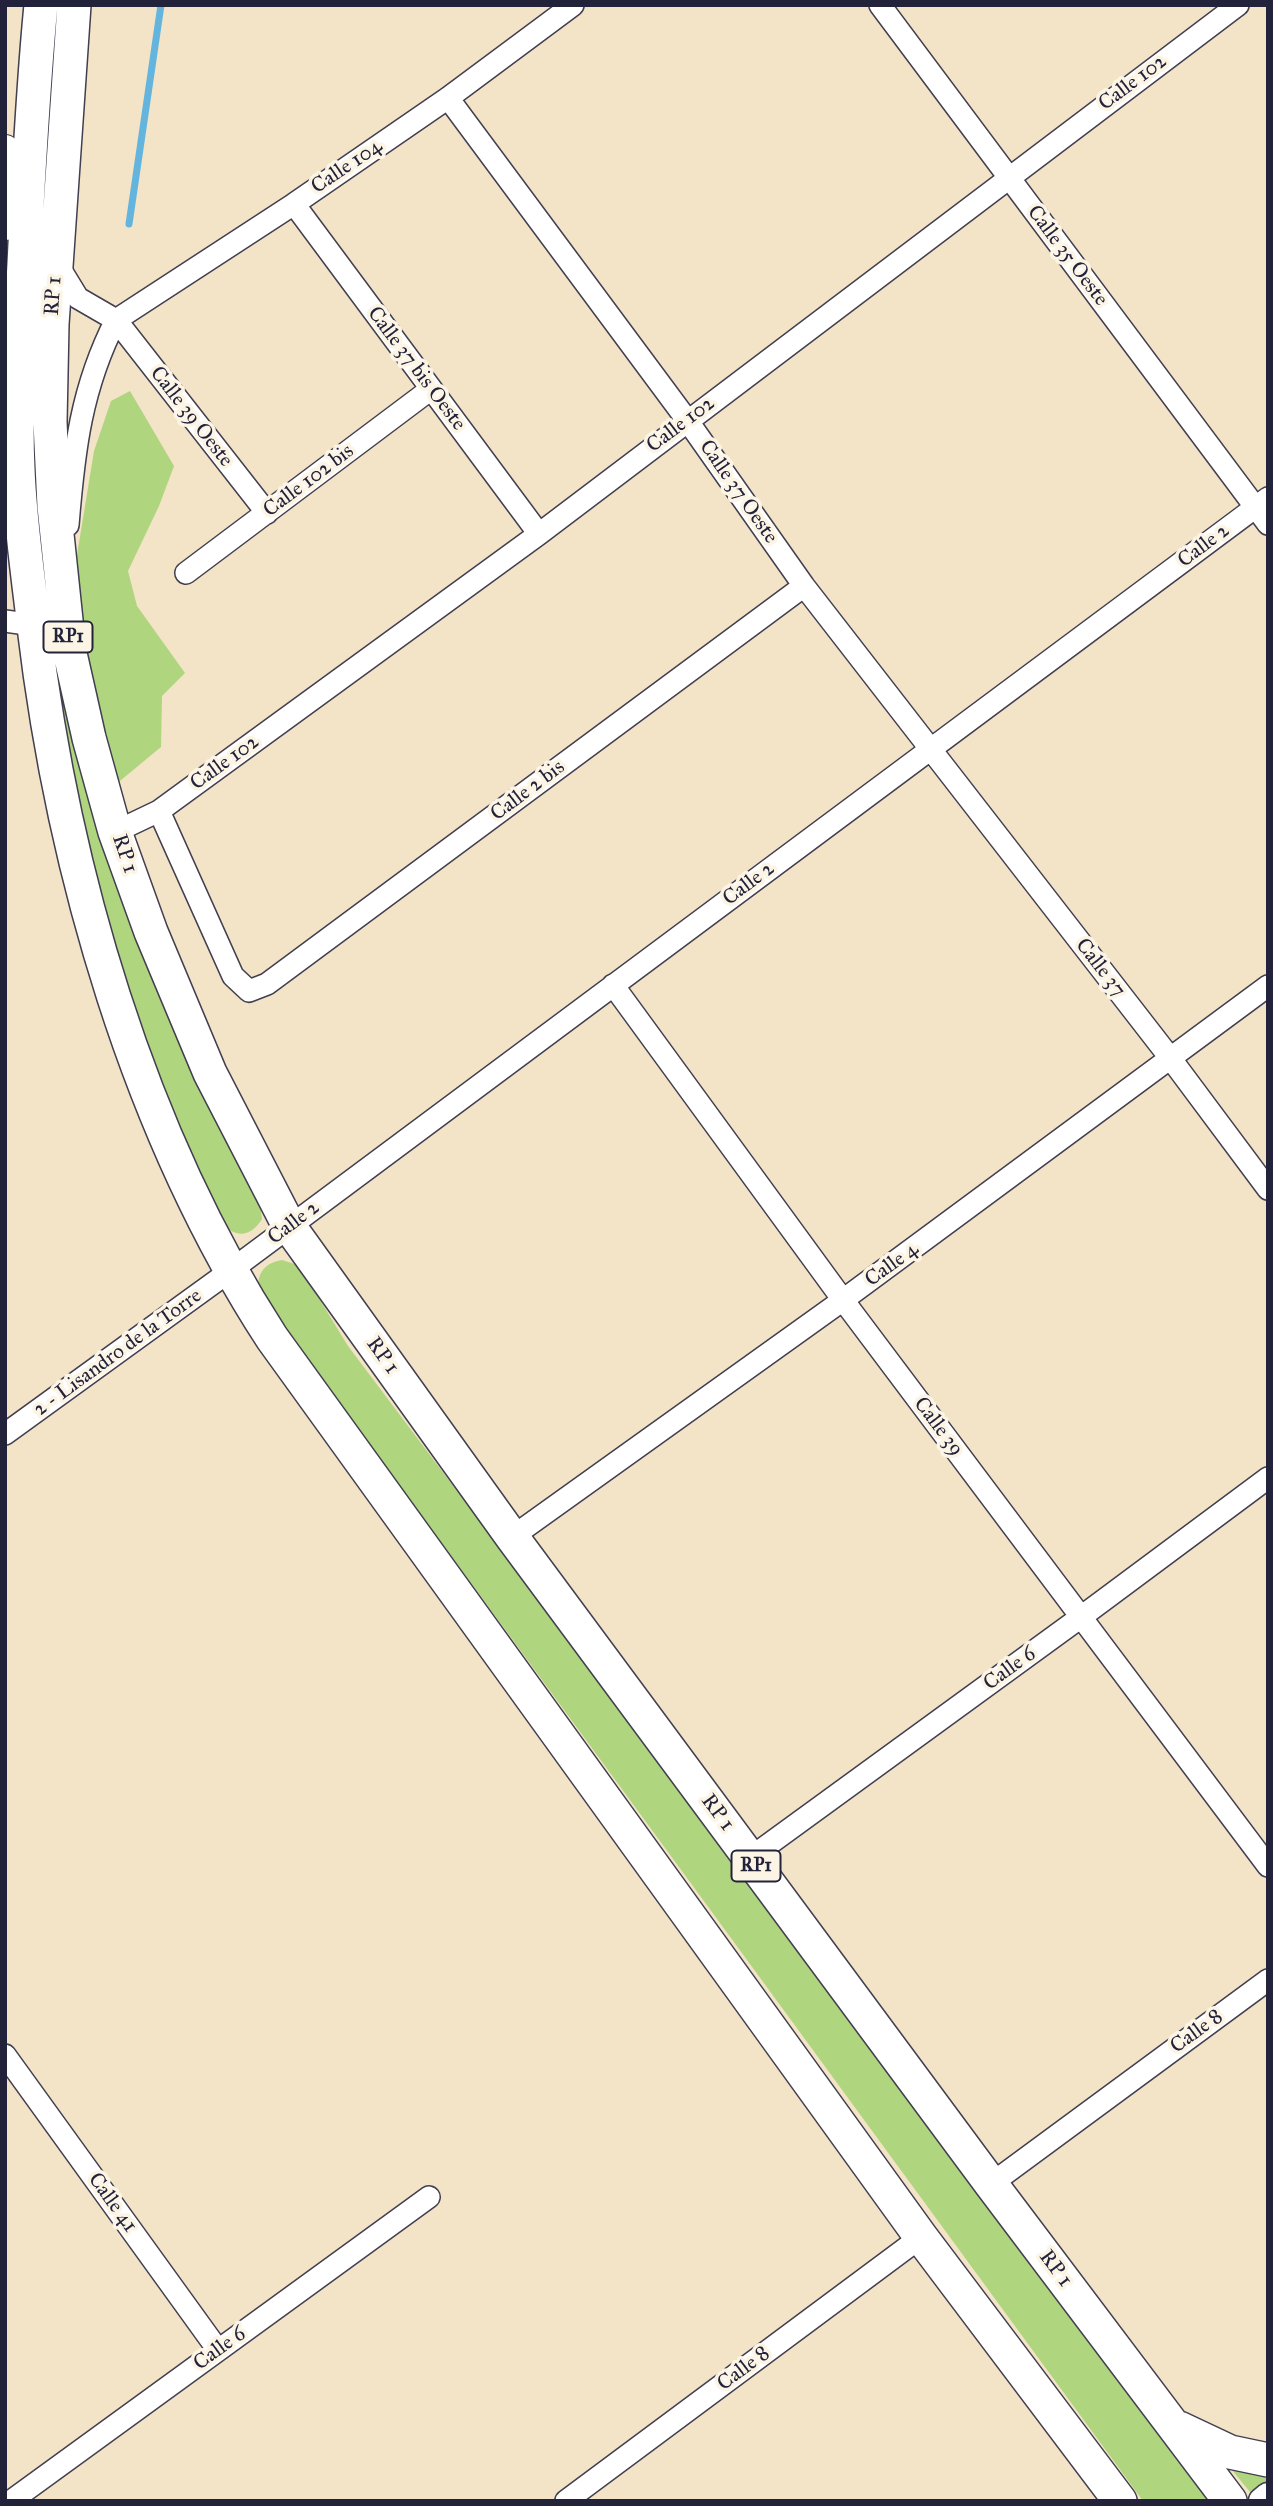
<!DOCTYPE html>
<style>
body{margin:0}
#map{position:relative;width:1273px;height:2506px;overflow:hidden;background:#f3e3c7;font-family:"IM FELL Great Primer",serif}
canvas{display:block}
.frame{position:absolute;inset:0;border:7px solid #22223b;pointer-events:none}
</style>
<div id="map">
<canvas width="1273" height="2506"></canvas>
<div class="frame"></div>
</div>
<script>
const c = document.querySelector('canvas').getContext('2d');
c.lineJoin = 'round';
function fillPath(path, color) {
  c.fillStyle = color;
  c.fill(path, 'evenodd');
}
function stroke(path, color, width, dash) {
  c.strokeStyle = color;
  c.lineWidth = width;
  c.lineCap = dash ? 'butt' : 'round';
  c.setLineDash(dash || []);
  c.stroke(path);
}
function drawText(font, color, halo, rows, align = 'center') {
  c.font = font + ' "IM FELL Great Primer",serif';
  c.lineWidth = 7;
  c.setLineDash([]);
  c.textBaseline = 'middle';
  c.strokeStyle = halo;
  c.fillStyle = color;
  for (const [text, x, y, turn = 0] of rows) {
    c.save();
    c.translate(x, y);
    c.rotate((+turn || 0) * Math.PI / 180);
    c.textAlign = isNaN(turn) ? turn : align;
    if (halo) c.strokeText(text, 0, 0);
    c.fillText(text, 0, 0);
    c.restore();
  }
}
const green = new Path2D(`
 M130,391l44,75 -15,40 -31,65 9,35 48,67 -23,23 -1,51 -52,43 -28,-147 -5,-82 18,-110 17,-50z
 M47,433l24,243 189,527 2,16c-10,17 -26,20 -39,5l-51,-113 -59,-162 -32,-122 -27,-144z
 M282,1260l16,5 5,7 45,74 859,1143 5,12h-69l-882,-1205c-7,-18 1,-33 21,-36z
 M1222,2458l46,8v22l-13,10z`);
const stream = new Path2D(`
 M129,224l32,-219`);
const minor = new Path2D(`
 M880,5l388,519
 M448,98l239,322 117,166 367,473 97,130
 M294,204l245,330
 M56,262l22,36 38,22 151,193
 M68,525c6,-74 13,-137 48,-205l178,-116 154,-106 125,-93
 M186,573l245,-184
 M5,621l29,4 11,-2
 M159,811l74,165 16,15 18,-7 537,-398
 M115,832l44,-21 380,-277 699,-529
 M613,985l230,315 425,566
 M5,1434l225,-163 1038,-773
 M512,1537l331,-237 425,-314
 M750,1858l331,-241 187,-139
 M5,2055l213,295
 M991,2184l277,-204
 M11,2501l418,-304
 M566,2501l355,-264`);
const tertiary = new Path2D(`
 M1262,2501l6,-5`);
const secondary = new Path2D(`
 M5,150l2,51 -2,24`);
const primary = new Path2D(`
 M41,5c-9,92 -13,184 -18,277 -3,62 -8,125 -5,187 2,53 10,105 16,158 29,243 104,505 238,711l649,899 199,264
 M74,5l-22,319 -2,98 4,84 15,143 20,89 26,94 36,100 59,141 79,153 223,311 479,647 239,317
 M1179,2428l51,24 38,8`);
const shields = [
 [68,637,49],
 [756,1866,49]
];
const shieldNames = [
 ["RP1",68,637],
 ["RP1",756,1866]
];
const streetNames = [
 ["Calle 102",1133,83,-37],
 ["Calle 104",347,167,-34],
 ["Calle 35 Oeste",1067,256,53],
 ["RP 1",54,296,-86],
 ["Calle 37 bis Oeste",416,369,53],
 ["Calle 39 Oeste",191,417,52],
 ["Calle 102",681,425,-37],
 ["Calle 102 bis",309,481,-37],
 ["Calle 37 Oeste",738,492,55],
 ["Calle 2",1204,546,-37],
 ["Calle 102",225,763,-36],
 ["Calle 2 bis",528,791,-37],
 ["RP 1",124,854,71],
 ["Calle 2",749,884,-37],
 ["Calle 37",1100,968,52],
 ["Calle 2",294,1223,-37],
 ["Calle 4",892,1265,-36],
 ["2 - Lisandro de la Torre",118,1353,-36],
 ["RP 1",382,1356,54],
 ["Calle 39",938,1427,53],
 ["Calle 6",1010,1669,-36],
 ["RP 1",717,1813,53],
 ["Calle 8",1197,2032,-36],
 ["Calle 41",112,2203,54],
 ["RP 1",1055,2269,53],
 ["Calle 6",220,2349,-36],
 ["Calle 8",744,2369,-37]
];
fillPath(green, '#b0d57f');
stroke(stream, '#63b5de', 7);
stroke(minor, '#413f50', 24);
stroke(tertiary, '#413f50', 29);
stroke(secondary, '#413f50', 32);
stroke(primary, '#413f50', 36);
stroke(minor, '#fff', 21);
stroke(tertiary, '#fff', 26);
stroke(secondary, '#fff', 30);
stroke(primary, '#fff', 33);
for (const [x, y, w] of shields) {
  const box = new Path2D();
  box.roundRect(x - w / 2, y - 15.5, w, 31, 5);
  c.fillStyle = '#fcf5e5';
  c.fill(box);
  stroke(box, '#22223b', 2);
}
drawText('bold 19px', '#22223b', null, shieldNames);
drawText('21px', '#22223b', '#fcf5e5', streetNames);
</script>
